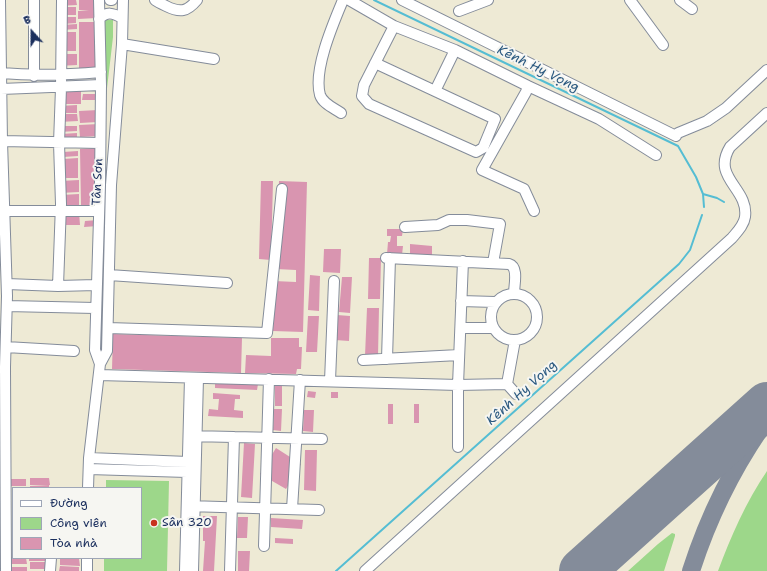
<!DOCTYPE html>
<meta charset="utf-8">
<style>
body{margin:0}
#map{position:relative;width:767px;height:571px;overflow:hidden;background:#eeead5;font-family:"Shantell Sans",sans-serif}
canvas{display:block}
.legend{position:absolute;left:12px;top:487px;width:130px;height:72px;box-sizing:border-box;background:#f6f6f2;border:1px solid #9ea6b7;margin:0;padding:5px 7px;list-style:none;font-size:12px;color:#1b2f5e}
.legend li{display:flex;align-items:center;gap:8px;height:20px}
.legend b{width:20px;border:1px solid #9ea6b7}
.north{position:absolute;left:12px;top:12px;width:40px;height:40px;-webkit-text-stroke:3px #f6f6f2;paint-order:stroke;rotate:339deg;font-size:11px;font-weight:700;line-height:16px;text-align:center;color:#1b2f5e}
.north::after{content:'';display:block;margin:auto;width:14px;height:18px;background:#1b2f5e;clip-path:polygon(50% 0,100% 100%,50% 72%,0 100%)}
</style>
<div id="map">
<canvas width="767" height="571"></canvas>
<ul class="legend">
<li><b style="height:5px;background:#fff"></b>Đường</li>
<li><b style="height:11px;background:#9dd78a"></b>Công viên</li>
<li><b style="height:11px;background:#d995b0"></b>Tòa nhà</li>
</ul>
<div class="north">B</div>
</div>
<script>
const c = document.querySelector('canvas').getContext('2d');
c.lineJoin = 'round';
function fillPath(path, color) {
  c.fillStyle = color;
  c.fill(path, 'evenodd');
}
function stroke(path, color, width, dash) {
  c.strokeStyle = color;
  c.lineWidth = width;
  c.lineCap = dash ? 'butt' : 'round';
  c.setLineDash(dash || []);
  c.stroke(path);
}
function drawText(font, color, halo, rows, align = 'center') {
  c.font = font + ' "Shantell Sans",sans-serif';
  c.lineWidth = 4;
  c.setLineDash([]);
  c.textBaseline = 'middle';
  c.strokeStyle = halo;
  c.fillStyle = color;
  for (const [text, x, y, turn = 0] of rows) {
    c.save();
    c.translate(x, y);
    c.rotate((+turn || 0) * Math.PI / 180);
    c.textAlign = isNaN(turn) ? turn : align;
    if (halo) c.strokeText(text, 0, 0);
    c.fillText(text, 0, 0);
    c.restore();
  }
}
const green = new Path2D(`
 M100,20h13v17l-11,94z
 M767,471v100h-49c13,-35 28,-69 49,-100z
 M106,480l63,1 -2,90h-63v-13h37v-70h-35z
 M672,533l3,1v2l-11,35h-36l30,-27z`);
const stream = new Path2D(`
 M374,0l304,146 18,31 7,17 1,13
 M703,194l14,4 7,4
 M336,571l343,-307 11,-14 12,-35`);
const taxiway = new Path2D(`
 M691,571c17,-53 43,-106 76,-152`);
const runway = new Path2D(`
 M582,571l185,-166`);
const building = new Path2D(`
 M58,0h18l1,5 -19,1z
 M79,0h19l-1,18 -19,1v-8h11l-10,-1z
 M60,7h16v8h-16z
 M62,17h14v6l-13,1z
 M79,22h16l1,26h-1l2,23 -18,1z
 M77,24v5l-16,1 1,-5z
 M61,32h15v19h-17z
 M58,54h19v11l-19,1z
 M81,91v13h-15l-1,-6h4h-7l3,-6z
 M83,94h13v6h-14z
 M77,105v8h-16l-1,-7z
 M98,110v12l-18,1 -1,-12z
 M59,114h18l1,7 -19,1z
 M99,124v12l-19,1 -1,-12z
 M59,126h18v5l-18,1z
 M77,133v8l-16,1v-8z
 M97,148l2,57h-18l-1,-56z
 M78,151v5l-15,1v-5z
 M78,158v20h-17l2,-19z
 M79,180v12l-19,1v-12z
 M261,181h12l-2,79 -12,-1z
 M279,181l28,1 -4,150 -30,-1 1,-50 22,1v-12l-20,-1z
 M79,194v13h-16l-2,-12z
 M61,212h18l1,13h-15z
 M98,220v6l-14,1 1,-6z
 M387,229h16l-1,7h-5v10h6l-1,9 -15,-1 1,-12h2l1,-6h-4z
 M410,244l22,2v11l-22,-1z
 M324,249h17l-1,24 -17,-1z
 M369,258h12l-1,41h-12z
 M310,275l10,1 -1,35 -11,-1z
 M342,277h10l-2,36 -11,-1z
 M367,308h12l-1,48h-13z
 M337,315l13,1 -1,25 -14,-1z
 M308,316h11l-2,36h-11z
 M113,334l129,4 -1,35 -129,-4z
 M271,338h28v9h3l-1,22h-4l-1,5 -51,-1 1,-18 25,1z
 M215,383l43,1 -1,6 -42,-2z
 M275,386h7v20h-7z
 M308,391l8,1 -1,6 -8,-1z
 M331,392h7v6h-7z
 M213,393l27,2v4h-5l-1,11 9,1v7l-35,-2 1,-7 9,1 1,-11h-6z
 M388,404h5v20h-5z
 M414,404h5v19h-5z
 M274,409h8l-1,22 -8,-1z
 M304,410h10l-1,22 -10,-1z
 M244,443l11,1 -3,54 -11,-1z
 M276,448l25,16 -15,25 -26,-15z
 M305,450h12l-1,41 -12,-1z
 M30,478h19l1,7h-20z
 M6,479h20v7h-19z
 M49,485v3h-19v-2z
 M203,516h14l-3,55h-11l2,-30h-2z
 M238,517h10l-1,21h-10z
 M271,518l32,2 -1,9 -31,-2z
 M275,538l18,1v5l-18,-1z
 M238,551h12l-1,20h-11z
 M7,557l19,1 1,6h-20z
 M29,558h20v3h-20z
 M60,558l19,1 1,7 -20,-1z
 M30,562h19v7h-19z
 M60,566l19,1v4h-20z
 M7,567h20v4h-20z`);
const minor = new Path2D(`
 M0,0l2,141 5,155 -2,71 1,204
 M34,0v76
 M99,0l2,85 -1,100 -5,165 5,14
 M110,0h2
 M155,0c3,2 7,4 11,6 14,7 21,6 31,-6
 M349,0l45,26 61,24 73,36 71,33 57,36
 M402,0l274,136
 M630,0l33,45
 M680,0l12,9
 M459,11l29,-11
 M99,19c8,-8 14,-6 23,-1
 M394,26l-30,59 -2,11 7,8 107,48 7,-4 12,-29 -60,-28 20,-41
 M122,44l92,15
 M375,63l60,28
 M1,73c34,3 66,2 100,-1
 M528,86l-2,6 -44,78 42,19 10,22
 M1,89l100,-4
 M341,113c-7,-5 -18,-9 -21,-18 -7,-25 13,-71 23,-95
 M678,133l29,-12 19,-13 41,-38
 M2,141l98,2
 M5,211h94
 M405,227l33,-2 11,-5h18l33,4 -7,39
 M386,258l123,6c10,3 5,21 5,29
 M109,275l118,8
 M7,284l51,2 38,-1
 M58,286l3,-82 -2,-61 2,-55 1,-88
 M491 317a23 23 0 1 1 46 0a23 23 0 1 1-46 0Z
 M461,301l34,1
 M7,306l88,2
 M108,328l159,5 15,-144
 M461,328h32
 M515,340l-8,44 9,10
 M6,347l68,4
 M387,359l3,-101
 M363,360l96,-5
 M99,375l359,10 49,-1
 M330,381l4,-100
 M190,436l132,3
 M458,447v-62l5,-124
 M89,458l99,4
 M89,469l98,3
 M88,488l1,-30 11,-94 7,-13 4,-166 11,-141 1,-44
 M188,506l131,4
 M292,509l8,-129
 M264,546l5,-167
 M50,571l1,-13
 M87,571v-13
 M185,571l5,-193
 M193,571l5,-193
 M230,571l4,-134
 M365,571l367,-333c5,-6 12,-13 13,-21 4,-29 -34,-39 -15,-70l37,-34`);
const markers = [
 [154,523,4,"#c8321e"]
];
const streetNames = [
 ["Tân Sơn",98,182,-87]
];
const poiNames = [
 ["Sân 320",162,523]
];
const waterNames = [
 ["Kênh Hy Vọng",538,69,26],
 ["Kênh Hy Vọng",522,393,-42]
];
fillPath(green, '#9dd78a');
stroke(stream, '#55bdd3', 2);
stroke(taxiway, '#848c9a', 18);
stroke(runway, '#848c9a', 46);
fillPath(building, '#d995b0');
stroke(minor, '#848c9a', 12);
stroke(minor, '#fff', 10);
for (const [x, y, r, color] of markers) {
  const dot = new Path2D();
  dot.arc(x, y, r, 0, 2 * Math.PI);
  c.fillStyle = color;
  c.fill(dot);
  stroke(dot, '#f6f6f2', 1.5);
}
drawText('12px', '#1b2f5e', '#f6f6f2', streetNames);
drawText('12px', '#1b2f5e', '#f6f6f2', poiNames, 'left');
drawText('italic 13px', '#2c5a81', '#f6f6f2', waterNames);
</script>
